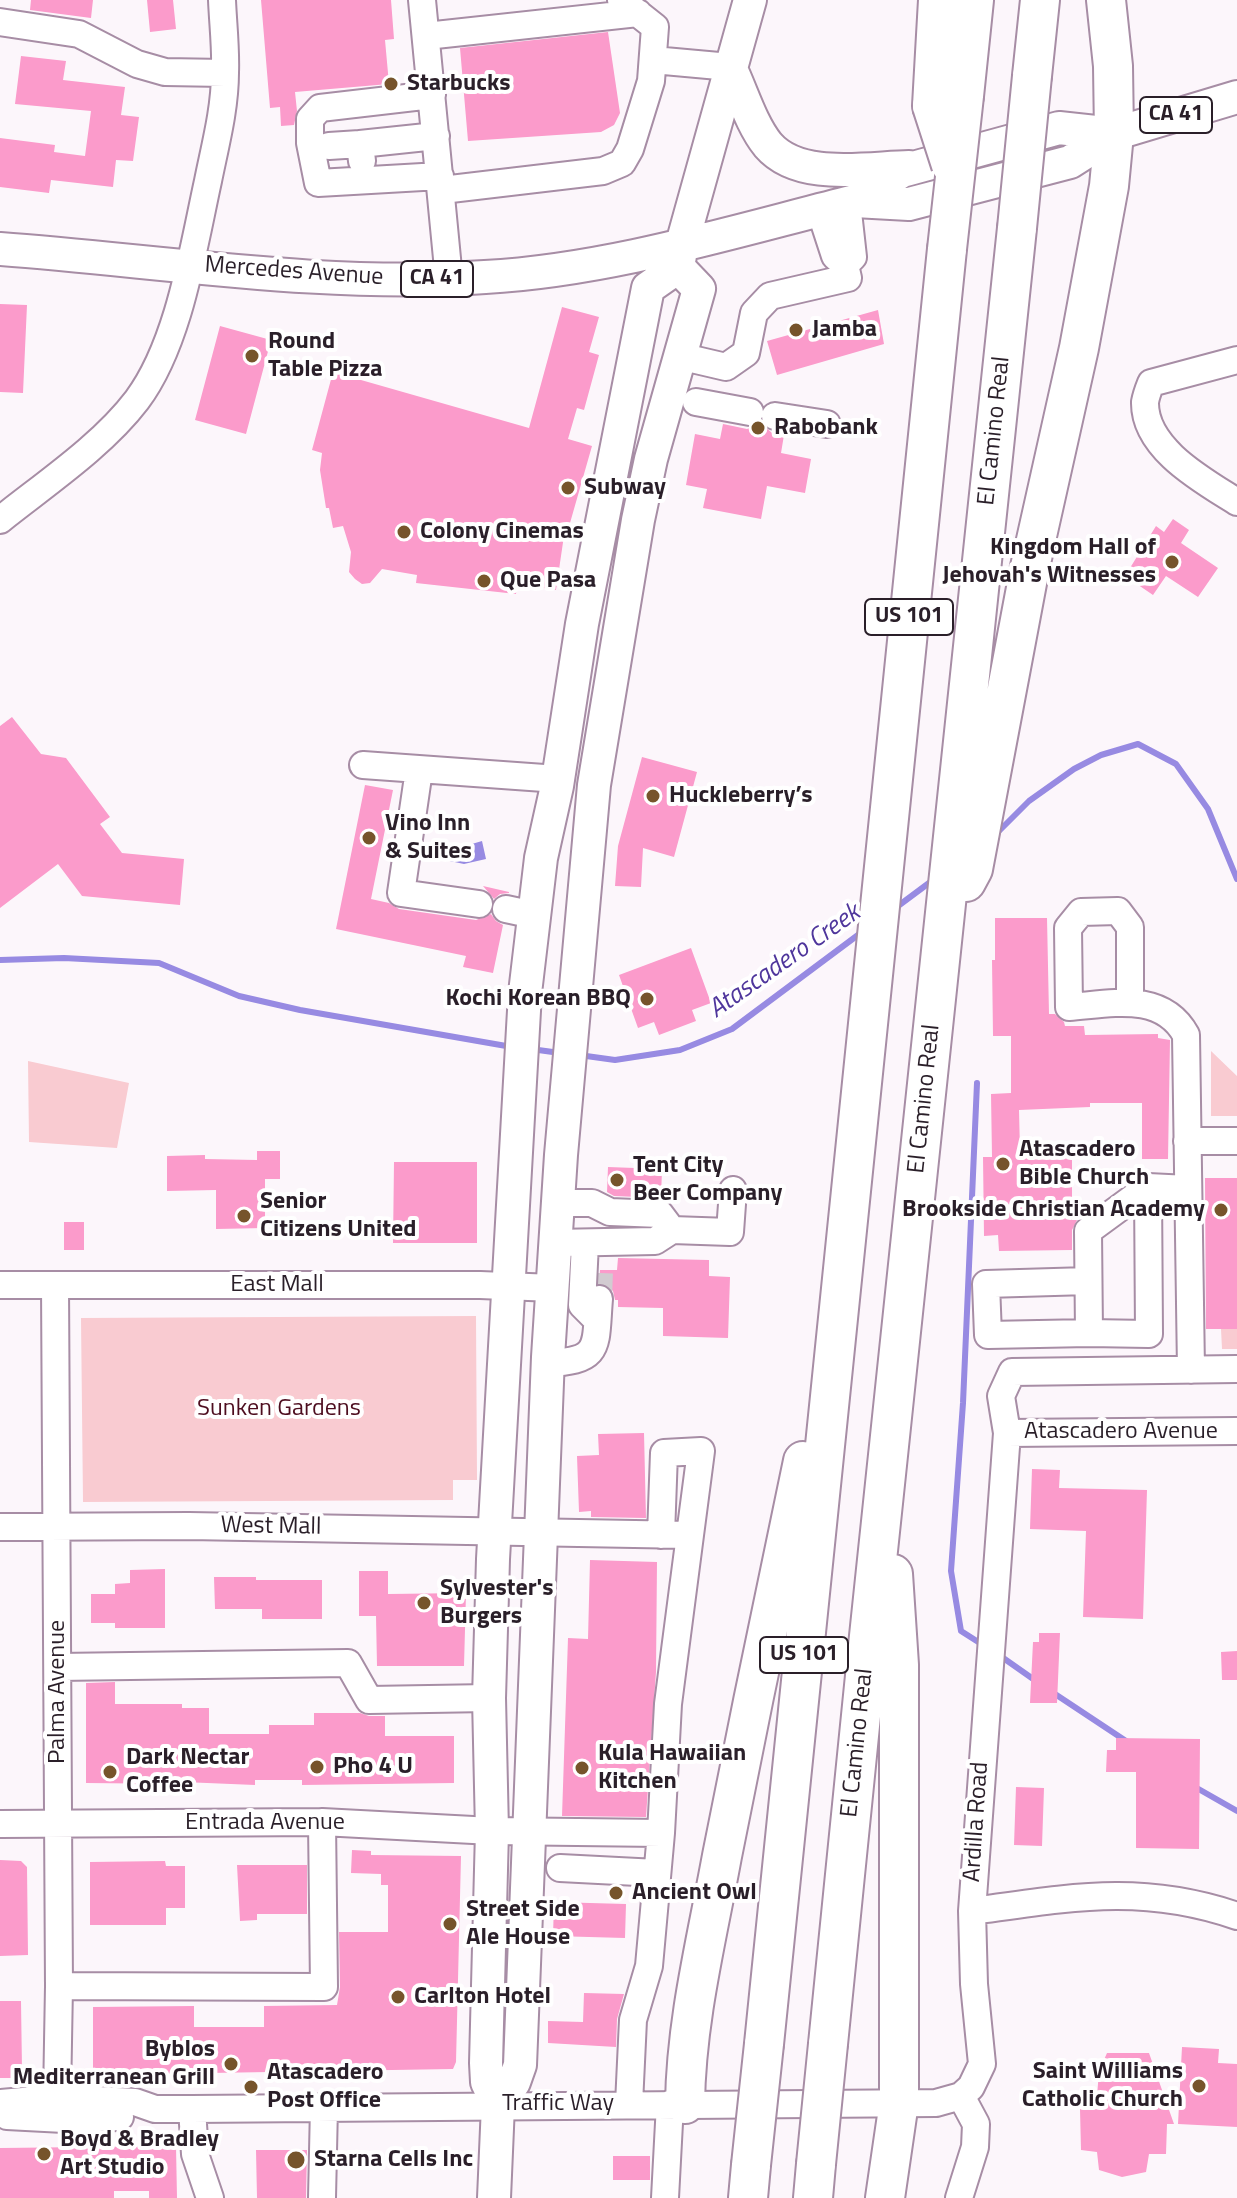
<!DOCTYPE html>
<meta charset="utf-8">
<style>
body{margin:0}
canvas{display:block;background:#fcf6fb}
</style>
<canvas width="1237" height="2198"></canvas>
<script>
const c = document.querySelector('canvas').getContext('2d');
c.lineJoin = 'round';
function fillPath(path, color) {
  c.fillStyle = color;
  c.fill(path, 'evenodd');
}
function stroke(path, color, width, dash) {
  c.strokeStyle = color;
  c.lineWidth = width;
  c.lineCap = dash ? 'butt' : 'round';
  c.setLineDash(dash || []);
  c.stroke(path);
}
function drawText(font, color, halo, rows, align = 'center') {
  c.font = font + ' "Titillium Web",sans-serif';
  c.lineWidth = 8;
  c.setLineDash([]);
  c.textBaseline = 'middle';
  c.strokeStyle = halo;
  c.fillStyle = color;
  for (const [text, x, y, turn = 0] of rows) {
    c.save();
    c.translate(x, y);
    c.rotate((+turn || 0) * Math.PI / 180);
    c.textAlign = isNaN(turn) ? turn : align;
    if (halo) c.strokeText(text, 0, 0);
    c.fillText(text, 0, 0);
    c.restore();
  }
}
const green = new Path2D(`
 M1211,1051l26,25v40h-26z
 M28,1061l101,22 -12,65 -88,-6z
 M476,1316l1,164h-24v20l-370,2 -2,-184z
 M1221,1329h16v20h-15z`);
const water = new Path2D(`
 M482,841l4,18 -22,5 -19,-4 5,-17 15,3z`);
const stream = new Path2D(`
 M994,836l35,-35 45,-32 27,-14 37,-11 38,20 32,45 29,70
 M894,909l39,-29
 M0,960l64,-2 95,5 80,33 61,14 212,37
 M531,1049l29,4
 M579,1055l36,5 65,-10 52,-21 130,-97
 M977,1083l-14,320 -12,168 10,60 22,14
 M999,1655l37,26
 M1052,1692l74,49
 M1195,1787l42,24`);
const building = new Path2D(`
 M31,0h62l-2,18 -61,-8z
 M147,0h26l3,29 -26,3z
 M261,0h130l3,39 -9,1 4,44 -94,8 2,19 -3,14 -13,1 -1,-19 -10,1z
 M608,32l12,81 -6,12 -13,7 -133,9 -8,-93z
 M21,56l45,5 -3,19 62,7 -4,28 18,2 -6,44 -17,-1 -3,27 -62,-7 -2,13 -49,-6v-49l55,7 -1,7 31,4 6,-45 -76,-7z
 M0,304l27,1 -4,88 -23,-1z
 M562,307l37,10 -10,35 10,3 -15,55 -7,-2 -9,31 24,7 -22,77 -4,-1 -10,68 -39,-6 -1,10 -100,-11 1,-8 -35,-6 -12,14 -8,1 -7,-5 -6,-7 2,-20 -8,-26 -10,2 -4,-20h-3l-6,-38 2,-17 -10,-3 21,-78 196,56z
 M878,310l6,34 -107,31 -10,-34z
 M220,326l51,14 -25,94 -51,-14z
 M761,423l11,10 12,2 -3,18 30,6 -6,34 -38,-7 -6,33 -58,-11 4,-19 -21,-4 9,-51 25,5 3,-15 24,5z
 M1173,519l16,11 -8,13 37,25 -20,29 -32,-21 -13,19 -28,-19 31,-50 8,6z
 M12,717l29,37 25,4 44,59 -10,7 22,29 62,6 -4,46 -98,-9 -24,-32 -58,44v-182z
 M642,757l55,15 -23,85 -31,-9 -2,39 -26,-1 3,-40z
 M365,785l28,5 -22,109 18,4 10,6 77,11 15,-6 5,7 7,4 -10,48 -30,-6 3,-11 -130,-27z
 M483,886l26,6v1l-9,1 -6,5z
 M995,918h52l2,96h6l9,8 1,4h19l1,9 73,-1v4l12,2 -2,119h-26v-56h-52v4l-71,3 1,41 52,-1v70h5l-5,10v20l-73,1 -1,-16 -14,1 -1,-79h9l-1,-63 20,-1v-57h-18l-1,-76h3z
 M691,948l20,55 -19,7 4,11 -37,14 -5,-13 -16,6 -19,-53z
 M257,1151h23v28h-15v49l-49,1v-39l-49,1v-35l38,-1v4l52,1z
 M394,1162h83v81h-84z
 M608,1167l54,2 -1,29 -47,-2 -7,-4z
 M1205,1178h32v151h-31z
 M64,1222h20v28h-20z
 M618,1258l91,2v16l21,1 -2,61 -65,-2v-28l-45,-1v-7h-3l-2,-9 -6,-6 -8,-2 1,-13h17z
 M644,1433l2,85 -55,-1v-6l-12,1 -2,-56 22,-1 -1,-21z
 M1032,1469l28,1 -1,18 88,2 -4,129 -60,-2 3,-86 -56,-2z
 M590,1560l67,2 -1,110 -10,145 -84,-1 6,-178 20,1z
 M165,1569v59h-50v-5h-24v-29h24v-10l15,-1v-13z
 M359,1571h29v23l78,-1 -2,73h-87l-1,-50h-17z
 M214,1577h42v3h66v39h-60v-10h-47z
 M1039,1633h21l-3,70h-27l3,-61h6z
 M1237,1651v29h-15l-1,-28z
 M115,1682v22h67v4h27v26h60v-9h45v-12h46l9,3h16v20h69v47l-152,2v-5h-47v5l-72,-3v2l-97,-1v-100z
 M1116,1738l84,1 -1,110 -63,-1v-76h-30l1,-22h9z
 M1016,1787l28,1 -2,58 -28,-1z
 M352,1850l19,1v4l90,1 -5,206 -3,7 -305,5v5l-50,1 -5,-10v-63l101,-1v21h70v-21l73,-1 3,-18 -1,-55h49v-47h-7v-11l-30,-1z
 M0,1860l21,1 6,6 1,88 -28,1z
 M165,1861l1,5h19v42h-19v17h-76v-63z
 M237,1865h70v49h-50v6l-17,1z
 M554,1902l72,2 -1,34 -72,-2z
 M584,1993l40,1 -7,25 -1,28 -68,-4v-22l35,1z
 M0,2001h21l1,69 -10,8h-12z
 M1182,2047l37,2 -1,14 19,1v63l-59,-3z
 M1107,2053h42l25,71h-7l-1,30h-17l-3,18 -24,5 -23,-7 -2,-18 -16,-2 -1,-41h16l3,-38z
 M176,2146l1,52h-28v-7h-35v7h-114v-50z
 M256,2150h51l-1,48h-49z
 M613,2156h37v24h-37z`);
const minorTunnel = new Path2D(`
 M599,1299l1,-29`);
const minor = new Path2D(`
 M422,0l27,279
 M0,22l79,12 58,30 28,8 60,1
 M426,36l212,-23
 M653,60l77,7
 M432,95l-112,13 -10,11v24l8,40 122,-7
 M360,144l76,-8
 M329,146l31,-2 2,17
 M442,190l161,-19 19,-8 8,-14 21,-68 4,-54 -34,-27
 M845,265l8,-8 -6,-54
 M679,356l47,11 20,-14 8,-40 16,-17 78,-18 -3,-13 -10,-9 -15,-46
 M1237,360l-86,23c-2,5 -5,13 -6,19 -1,47 59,79 92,100
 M696,402l54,10
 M775,416l52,8
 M0,520c45,-36 102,-74 137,-120 42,-56 56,-151 71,-219 7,-35 17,-72 17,-108 1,-24 -2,-49 -3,-73
 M363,765l195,14
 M419,770l-18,123 78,11
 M506,909l28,6
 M1130,1003v-76l-12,-16 -37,1 -13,16 1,79c41,-3 93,-16 117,28l5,335
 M1187,1141h50
 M1148,1187l-60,44 1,102 60,1 -1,-147 40,2
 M557,1203h35l18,9 50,2 12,16
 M555,1243l100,-2 17,-11 58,2 3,-42
 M585,1243l-3,62 15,15
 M1088,1281l-102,3 2,51 101,-2
 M0,1285h480l73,3
 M55,1285l4,701 -2,112
 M547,1363c55,-2 48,-16 52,-64
 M1007,1433l230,-2
 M0,1527l189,-1 501,9 -22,169 -7,129 -169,-2 -170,-9 -322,2
 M661,1535l3,-82 37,-2 -11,84
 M58,1667l290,-4 21,37 120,-2
 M560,1868l97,5
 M972,1911c96,-13 169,-28 265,5
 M59,1986l265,1 -2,-165
 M0,2103l57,-5 78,4 20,7h37l744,-6 25,-7
 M629,2104l4,-84 16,-54 12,-133
 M192,2109l3,45 15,44
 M7,2116l57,3 56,-2
 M322,2198l2,-92
 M665,2198l5,-94
 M959,2198l16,-51 1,-23 -15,-28 10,-9 11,-23 -8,-80 -2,-73 35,-478 -6,-37 11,-24 225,-3`);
const major = new Path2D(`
 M730,67c12,25 21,57 38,78 31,36 97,23 141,22
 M855,201l54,3 161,-42 44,-28 123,-37
 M0,249c161,12 323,39 485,28 123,-7 243,-44 362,-74l8,-2 47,-30 157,-43 55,6
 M498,2105l16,-23 6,-17 28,-708 13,-202 33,-370 44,-265 13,-61 48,-170 -21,-22
 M494,2198l4,-93 -11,-23 -1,-19 6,-232 -3,-133 4,-139 32,-566 16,-135 16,-72 25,-162 66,-336 30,-21 4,-23 68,-244`);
const highway = new Path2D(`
 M1032,76l8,-76
 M964,96l10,-96
 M932,106l6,-106
 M966,882l7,-13 57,-302 49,-219 30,-162 5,-52 -1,-68 -7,-66
 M764,2044l183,-1795
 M828,2044l41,-408 148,-1408
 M685,2104c1,-84 22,-166 37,-248 26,-132 53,-263 81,-395
 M748,2198l3,-33
 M813,2198l3,-34
 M885,2198l14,-96v-437l-6,-91`);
const highwayBridge = new Path2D(`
 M932,106l19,59
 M1017,228l15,-152
 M947,249l17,-153
 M816,2164l12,-120
 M751,2165l13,-121`);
const markers = [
 [391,84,8,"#76542b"],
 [796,330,8,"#76542b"],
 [252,356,8,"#76542b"],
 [758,428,8,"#76542b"],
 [568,488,8,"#76542b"],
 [404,532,8,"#76542b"],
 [1172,562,8,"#76542b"],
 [484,581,8,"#76542b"],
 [653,796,8,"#76542b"],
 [369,838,8,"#76542b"],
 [647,999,8,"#76542b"],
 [1003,1164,8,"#76542b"],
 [617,1180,8,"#76542b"],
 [1221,1210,8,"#76542b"],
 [244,1216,8,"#76542b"],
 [424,1603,8,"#76542b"],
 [317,1767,8,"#76542b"],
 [582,1768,8,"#76542b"],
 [110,1772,8,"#76542b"],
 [616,1893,8,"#76542b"],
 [450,1924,8,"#76542b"],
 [398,1997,8,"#76542b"],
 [231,2064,8,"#76542b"],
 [1199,2086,8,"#76542b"],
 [251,2087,8,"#76542b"],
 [44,2154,8,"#76542b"],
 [296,2160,10,"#76542b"]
];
const shields = [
 [1176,115,72],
 [437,279,72],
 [909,617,88],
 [804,1655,88]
];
const shieldNames = [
 ["CA 41",1176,115],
 ["CA 41",437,279],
 ["US 101",909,617],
 ["US 101",804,1655]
];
const poiNames = [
 ["Starbucks",407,84],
 ["Jamba",812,330],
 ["Round",268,342],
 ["Table Pizza",268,370],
 ["Rabobank",774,428],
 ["Subway",584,488],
 ["Colony Cinemas",420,532],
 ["Kingdom Hall of",1156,548,"right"],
 ["Jehovah's Witnesses",1156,576,"right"],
 ["Que Pasa",500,581],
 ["Huckleberry’s",669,796],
 ["Vino Inn",385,824],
 ["& Suites",385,852],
 ["Kochi Korean BBQ",631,999,"right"],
 ["Atascadero",1019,1150],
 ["Bible Church",1019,1178],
 ["Tent City",633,1166],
 ["Beer Company",633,1194],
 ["Senior",260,1202],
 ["Citizens United",260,1230],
 ["Brookside Christian Academy",1205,1210,"right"],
 ["Sylvester's",440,1589],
 ["Burgers",440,1617],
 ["Kula Hawaiian",598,1754],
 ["Kitchen",598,1782],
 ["Dark Nectar",126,1758],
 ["Coffee",126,1786],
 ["Pho 4 U",333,1767],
 ["Ancient Owl",632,1893],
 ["Street Side",466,1910],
 ["Ale House",466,1938],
 ["Carlton Hotel",414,1997],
 ["Byblos",215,2050,"right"],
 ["Mediterranean Grill",215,2078,"right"],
 ["Saint Williams",1183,2072,"right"],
 ["Catholic Church",1183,2100,"right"],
 ["Atascadero",267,2073],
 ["Post Office",267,2101],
 ["Boyd & Bradley",60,2140],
 ["Art Studio",60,2168],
 ["Starna Cells Inc",314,2160]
];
const streetNames = [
 ["Mercedes Avenue",294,272,4],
 ["El Camino Real",995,431,-84],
 ["El Camino Real",925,1099,-84],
 ["East Mall",277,1285],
 ["Atascadero Avenue",1121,1432],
 ["West Mall",271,1527,1],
 ["Palma Avenue",58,1692,-90],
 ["El Camino Real",858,1743,-84],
 ["Ardilla Road",977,1822,-86],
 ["Entrada Avenue",265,1823],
 ["Traffic Way",558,2104]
];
const parkNames = [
 ["Sunken Gardens",279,1409]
];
const waterNames = [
 ["Atascadero Creek",785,962,-35]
];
fillPath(green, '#f9cbd1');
fillPath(water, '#978ae2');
stroke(stream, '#978ae2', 6);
fillPath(building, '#fb9bcb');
stroke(minorTunnel, '#d2cbd1', 26, [26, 13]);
stroke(minor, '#a78da5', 30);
stroke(major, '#a78da5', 36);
stroke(highway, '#a78da5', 42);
stroke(minor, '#fff', 26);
stroke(major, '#fff', 32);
stroke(highway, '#fff', 38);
stroke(highwayBridge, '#a78da5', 42, []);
stroke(highwayBridge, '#fff', 38);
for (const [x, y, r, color] of markers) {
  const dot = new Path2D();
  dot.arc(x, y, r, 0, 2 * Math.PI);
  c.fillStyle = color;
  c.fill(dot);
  stroke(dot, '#fff', 3);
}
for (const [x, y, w] of shields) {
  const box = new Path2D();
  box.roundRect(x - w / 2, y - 18, w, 36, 6);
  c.fillStyle = '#fff';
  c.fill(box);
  stroke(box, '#2a1f29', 2);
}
drawText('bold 22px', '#2a1f29', null, shieldNames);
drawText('bold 24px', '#2a1f29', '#fff', poiNames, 'left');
drawText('24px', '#2a1f29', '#fff', streetNames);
drawText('24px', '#4d0d1f', '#fff', parkNames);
drawText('italic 26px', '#4f369c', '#fff', waterNames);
</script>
